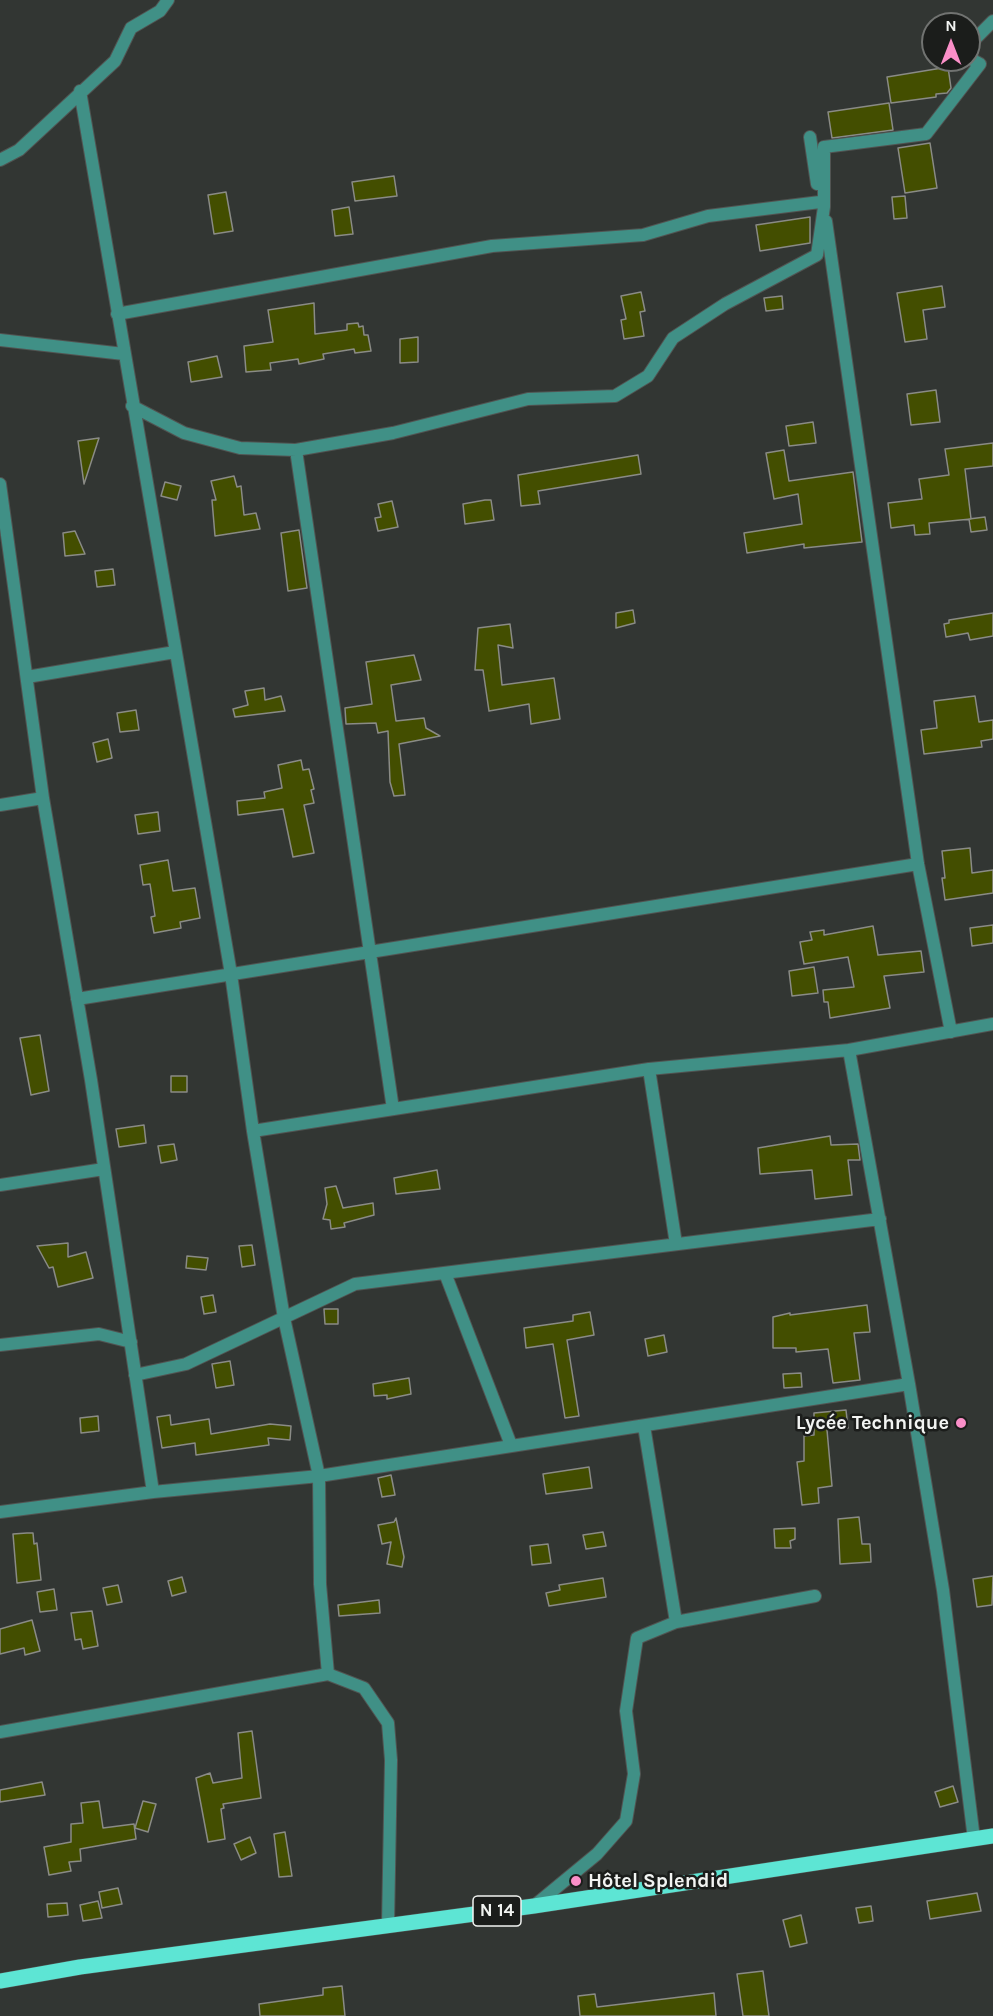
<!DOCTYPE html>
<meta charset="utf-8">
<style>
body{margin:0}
#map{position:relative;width:993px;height:2016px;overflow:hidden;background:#323633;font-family:Karla,sans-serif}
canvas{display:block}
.north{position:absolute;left:921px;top:12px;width:60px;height:60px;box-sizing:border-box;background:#1b1d1b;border:2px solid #717371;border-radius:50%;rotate:0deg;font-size:16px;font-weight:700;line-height:24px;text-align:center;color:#f2f4f2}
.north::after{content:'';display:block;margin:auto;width:21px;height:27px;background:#fa8fc8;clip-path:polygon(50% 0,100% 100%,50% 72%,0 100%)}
</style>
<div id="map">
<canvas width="993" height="2016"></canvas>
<div class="north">N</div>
</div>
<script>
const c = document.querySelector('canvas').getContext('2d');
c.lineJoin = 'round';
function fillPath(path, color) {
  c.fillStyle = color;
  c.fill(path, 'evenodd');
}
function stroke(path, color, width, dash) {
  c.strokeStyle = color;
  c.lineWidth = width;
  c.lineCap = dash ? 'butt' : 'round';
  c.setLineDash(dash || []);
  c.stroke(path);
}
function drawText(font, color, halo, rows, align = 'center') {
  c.font = font + ' Karla,sans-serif';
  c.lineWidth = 5;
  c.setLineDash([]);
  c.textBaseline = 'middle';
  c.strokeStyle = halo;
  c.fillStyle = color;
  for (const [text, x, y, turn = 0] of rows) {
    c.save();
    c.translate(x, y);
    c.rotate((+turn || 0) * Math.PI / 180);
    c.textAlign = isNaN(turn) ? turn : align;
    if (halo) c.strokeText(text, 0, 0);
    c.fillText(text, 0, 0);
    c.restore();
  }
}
const building = new Path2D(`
 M948,67l3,21 -4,5 -11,1v3l-45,6 -4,-26z
 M889,103l4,27 -61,8 -4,-26z
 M930,143l7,45 -32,5 -7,-45z
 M394,176l3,20 -42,5 -3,-19z
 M226,192l7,39 -19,3 -6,-39z
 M905,196l2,22 -13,1 -2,-22z
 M349,207l4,27 -18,2 -3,-26z
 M810,217v26l-50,8 -4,-26z
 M942,286l3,21 -22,3 4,29 -22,3 -8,-49z
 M641,292l4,19 -5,1 4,24 -20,3 -3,-19 5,-1 -5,-23z
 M782,296l1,13 -17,2 -2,-13z
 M314,303l1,31 32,-4v-6l11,-1 1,4 4,-1 1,9h4l3,16 -16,2 -1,-4 -31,5 1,5 -25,5 -1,-5 -28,4 1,7 -25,2 -2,-26 29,-4 -5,-32z
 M418,337v25l-18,1v-24z
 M217,356l5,21 -31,5 -3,-20z
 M936,390l4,32 -29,3 -4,-31z
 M813,422l3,21 -27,3 -3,-20z
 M99,438l-15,46 -6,-43z
 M993,443v23l-28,3 6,50 -42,4 1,11 -15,1 -1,-10 -23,3 -3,-25 34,-4 -3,-20 30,-4 -4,-26z
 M784,450l5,31 64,-9 9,70 -58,6v-4l-57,9 -3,-20 58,-9 -4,-30 -24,5 -8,-46z
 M638,455l3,19 -103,17 2,13 -19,2 -3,-31z
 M234,476l3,11 4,-1 3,29 12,-2 4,16 -45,7 -3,-36h4l-5,-19z
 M165,482l16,4 -4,14 -16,-4z
 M485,500h6l3,20 -29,4 -2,-20z
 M392,501l6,26 -20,4 -3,-13 6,-1 -3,-13z
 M985,517l2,13 -16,2 -2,-13z
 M299,530l8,58 -19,3 -7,-58z
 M75,531l10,23 -20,2 -2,-23z
 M113,569l2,16 -18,2 -2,-16z
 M633,610l2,13 -19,5v-15z
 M993,613v23l-23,4 -2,-7 -22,4 -2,-13 5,-1v-3z
 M510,624l3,24 -15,-3 4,40 52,-7 6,41 -29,5 -2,-20 -40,7 -6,-41h-8l3,-42z
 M414,655l7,25 -30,5 5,36 28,-3 2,10 14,8 -41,8 6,51 -11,1 -4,-14 -2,-51 -10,2 -2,-10 -30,1 -1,-16 27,-4 -6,-42z
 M264,688l1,12 16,-4 4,15 -50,6 -2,-8 15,-4 -3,-14z
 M975,696l4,26 14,-2v19l-12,2 1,6 -58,7 -3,-24 16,-2 -3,-27z
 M136,710l3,20 -19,2 -3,-19z
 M108,739l4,19 -15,4 -4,-19z
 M301,760l2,10 6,-1 5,20 -3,1 3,13 -10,2 10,48 -21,4 -10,-48 -45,6 -1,-14 28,-3 -1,-6 18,-4 -4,-23z
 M158,812l2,19 -22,3 -3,-19z
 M970,848l2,25 21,-3v23l-48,7 -3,-22h3l-3,-27z
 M168,860l5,31 22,-3 5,30 -20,4 1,6 -27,5 -3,-16 4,-1 -5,-32 -7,1 -3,-20z
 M993,925v18l-21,3 -2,-18z
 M873,926l5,29 43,-4 3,21 -40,4 6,32 -60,10 -2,-16h-4l-1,-12 31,-3 -6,-30 -44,7 -4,-22 12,-2 -2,-8 14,-2v5z
 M814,967l4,26 -26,3 -3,-25z
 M40,1035l9,56 -18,4 -11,-57z
 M171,1076h16v16h-16z
 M144,1125l2,18 -27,4 -3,-18z
 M830,1136l1,9 27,-1 2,16h-12l4,35 -37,4 -3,-29 -52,4 -2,-26z
 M174,1144l3,16 -16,3 -3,-17z
 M437,1170l3,19 -44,5 -2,-16z
 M336,1186l7,22 30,-5 1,12 -30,8 1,4 -14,2 -1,-9 -7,-1 4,-15 -2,-16z
 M68,1243v14l18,-5 7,26 -35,9 -5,-20 -4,1 -12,-22z
 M252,1245l3,20 -13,2 -3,-21z
 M187,1256l21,2 -2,12 -20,-2z
 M213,1295l3,17 -12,2 -3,-17z
 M867,1305l3,27 -16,1 6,47 -27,3 -5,-34 -32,3v-4h-23v-31l17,-4v2z
 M324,1309h14v15h-13z
 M590,1312l4,23 -27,5 12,76 -14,2 -12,-74 -27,4 -2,-20 49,-7v-6z
 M664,1335l3,17 -19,4 -3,-17z
 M230,1361l4,24 -18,3 -4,-24z
 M801,1373l1,14 -18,1 -1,-14z
 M409,1378l2,16 -24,5v-4l-13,1 -1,-12z
 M846,1410l2,18 -21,2 5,56 -14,2 1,15 -17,2 -5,-43 7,-1v-25l10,-1v-22z
 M170,1415l1,10 38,-6 2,15 59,-10 21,2 -1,14 -22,-2 1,7 -73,10 -1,-12 -33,5 -5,-31z
 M98,1416l1,15 -18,2 -1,-15z
 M589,1467l3,21 -46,6 -3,-20z
 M391,1475l4,20 -13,2 -4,-19z
 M859,1517l3,27h8l1,18 -31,2 -2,-45z
 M396,1518l8,39 -2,10 -15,-3 4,-22 -9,2 -4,-19 16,-3z
 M795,1528v11l-5,2 1,7h-16l-1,-19z
 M603,1532l3,14 -20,3 -3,-14z
 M27,1533h6l1,11 3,-1 4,37 -24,3 -4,-49z
 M548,1544l3,19 -19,2 -2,-19z
 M993,1576l-1,29 -15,2 -4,-28z
 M182,1577l4,15 -14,4 -4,-15z
 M603,1578l3,19 -57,9 -3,-13 14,-3 -1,-5z
 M118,1585l4,17 -15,3 -4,-17z
 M54,1589l3,21 -17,2 -3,-20z
 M379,1600l1,13 -41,3 -1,-11z
 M92,1611l6,35 -15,3 -2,-10 -6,1 -4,-27z
 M32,1620l8,31 -15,4 -1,-7 -24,6v-25z
 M252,1731l9,67 -38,6 1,4 -3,1 4,30 -17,3 -12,-64 14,-5 3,10 29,-5 -4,-45z
 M42,1782l3,13 -45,7v-12z
 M953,1786l5,16 -18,5 -5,-15z
 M99,1801l4,27 31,-4 2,15 -56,10 1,12 -12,1 2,9 -22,4 -5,-28 27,-5v-18l12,-1 -2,-20z
 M143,1801l13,3 -8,28 -13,-4z
 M285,1832l7,44 -13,1 -5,-43z
 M250,1837l6,16 -15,7 -7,-16z
 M118,1888l4,16 -20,4 -3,-16z
 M977,1893l4,18 -51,8 -3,-18z
 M98,1901l4,17 -19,3 -3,-16z
 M67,1903l1,12 -20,2 -1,-13z
 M871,1906l2,15 -14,2 -3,-15z
 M801,1915l6,28 -17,4 -7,-27z
 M763,1971l6,45h-26l-6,-42z
 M342,1986l3,30h-85l-1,-12 64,-9v-7z
 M714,1993l2,23h-136l-2,-20 17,-2 2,13z`);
const minor = new Path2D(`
 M969,45l24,-24
 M80,91l151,883 22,157 396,-62 200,-19
 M810,137l7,47
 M0,160l19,-10 96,-89 16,-33 29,-17 8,-11
 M826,221l92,643 33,168
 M117,314l375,-68 151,-11 65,-19 112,-14
 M0,340l124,14
 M132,406l52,27 56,15 56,2 97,-17 135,-34 87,-3 33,-20 25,-38 52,-34 92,-49 7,-48v-60l102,-13 54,-70 -11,-6
 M296,450l97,659
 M0,484l43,314
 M27,677l148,-25
 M0,805l43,-7 48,282 62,412
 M77,999l841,-135
 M649,1069l27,175
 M253,1131l31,187 35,158 1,108 8,90 36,14 24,35 3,37 -3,165
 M0,1185l104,-16
 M445,1273l66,172
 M0,1345l99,-11 32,8
 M135,1375l51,-11 169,-80 525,-65
 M909,1384l-60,-334 144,-26
 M644,1426l32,196
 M0,1512l153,-20 166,-16 590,-92 34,206 31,249
 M0,1732l328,-58
 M534,1906l63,-52 29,-33 8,-47 -8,-63 11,-73 39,-16 139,-26`);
const primary = new Path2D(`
 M0,1981l80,-14 454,-61 459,-70`);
const markers = [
 [961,1423,6,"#fa8fc8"],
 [576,1881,6,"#fa8fc8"]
];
const shields = [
 [497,1911,48]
];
const shieldNames = [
 ["N 14",497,1911]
];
const poiNames = [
 ["Lycée Technique",949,1423],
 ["Hôtel Splendid",588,1881,"left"]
];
fillPath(building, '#434e00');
stroke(building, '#8a8b86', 1.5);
stroke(minor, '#515452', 14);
stroke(primary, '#515452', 16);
stroke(minor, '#409086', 12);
stroke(primary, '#5de5d4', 15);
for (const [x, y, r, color] of markers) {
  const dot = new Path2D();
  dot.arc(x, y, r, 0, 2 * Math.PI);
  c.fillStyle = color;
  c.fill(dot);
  stroke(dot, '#1b1d1b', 2);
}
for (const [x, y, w] of shields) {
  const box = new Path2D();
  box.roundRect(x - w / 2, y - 15, w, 30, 4.5);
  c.fillStyle = '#1b1d1b';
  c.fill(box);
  stroke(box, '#f2f4f2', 1.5);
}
drawText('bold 18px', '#f2f4f2', null, shieldNames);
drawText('bold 20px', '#f2f4f2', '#1b1d1b', poiNames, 'right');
</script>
